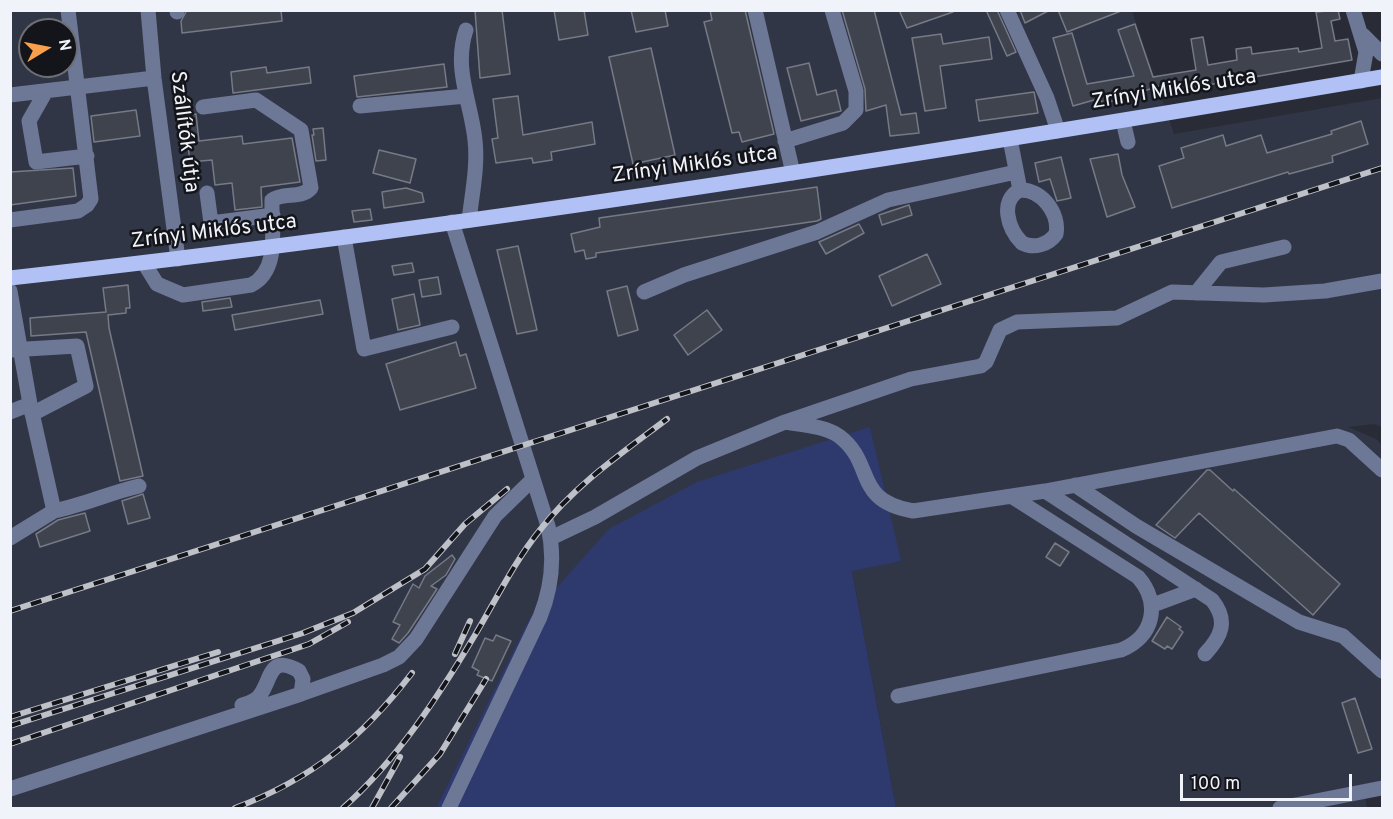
<!DOCTYPE html>
<meta charset="utf-8">
<style>
body{margin:0}
#map{position:relative;width:1393px;height:819px;overflow:hidden;background:#292c37;font-family:Overpass,sans-serif}
canvas{display:block}
.frame{position:absolute;inset:0;border:12px solid #f1f3fa;pointer-events:none}
.north{position:absolute;left:18px;top:18px;width:60px;height:60px;box-sizing:border-box;background:#13151a;border:2px solid #6c6e74;border-radius:50%;rotate:80deg;font-size:16px;font-weight:700;line-height:24px;text-align:center;color:#f1f3fa}
.north::after{content:'';display:block;margin:auto;width:21px;height:27px;background:#f9a04c;clip-path:polygon(50% 0,100% 100%,50% 72%,0 100%)}
.scale{position:absolute;left:1180px;top:774px;width:172px;height:27px;box-sizing:border-box;border:3px solid #f1f3fa;border-top:0;padding-left:8px;font-size:18px;line-height:21px;white-space:nowrap;color:#f1f3fa;-webkit-text-stroke:4px #13151a;paint-order:stroke}
</style>
<div id="map">
<canvas width="1393" height="819"></canvas>
<div class="frame"></div>
<div class="north">N</div>
<div class="scale">100 m</div>
</div>
<script>
const c = document.querySelector('canvas').getContext('2d');
c.lineJoin = 'round';
function fillPath(path, color) {
  c.fillStyle = color;
  c.fill(path, 'evenodd');
}
function stroke(path, color, width, dash) {
  c.strokeStyle = color;
  c.lineWidth = width;
  c.lineCap = dash ? 'butt' : 'round';
  c.setLineDash(dash || []);
  c.stroke(path);
}
function drawText(font, color, halo, rows, align = 'center') {
  c.font = font + ' Overpass,sans-serif';
  c.lineWidth = 5;
  c.setLineDash([]);
  c.textBaseline = 'middle';
  c.strokeStyle = halo;
  c.fillStyle = color;
  for (const [text, x, y, turn = 0] of rows) {
    c.save();
    c.translate(x, y);
    c.rotate((+turn || 0) * Math.PI / 180);
    c.textAlign = isNaN(turn) ? turn : align;
    if (halo) c.strokeText(text, 0, 0);
    c.fillText(text, 0, 0);
    c.restore();
  }
}
const built = new Path2D(`
 M10,11h1122l42,123 208,-36v329l-8,-3 -26,3 28,12 6,6v340l-18,5 3,18h-471l-44,-238 48,-9 -30,-133 -341,191 -93,189h-425zM30,30h36v36h-36z`);
const green = new Path2D(`
 M870,427l31,134 -49,10 44,237h-460l93,-189 80,-90 88,-47z`);
const building = new Path2D(`
 M187,10h94l1,11 -100,12 -1,-12z
 M475,10h27l8,64 -30,4z
 M554,10h30l4,25 -29,5z
 M631,10h34l3,16 -32,6z
 M710,10h35l29,124 -32,8 -3,-10 -7,1 -28,-111 8,-2z
 M842,10h32l27,105 15,-2 3,20 -29,3 -4,-31 -20,6 -1,-22z
 M899,10h54v2l-46,16z
 M986,10h11l19,42 -9,4z
 M1020,10h30l-25,13z
 M1058,10h63v1l-54,21z
 M1338,10l2,9 -9,2 4,20 13,-2 4,21 -185,32 -1,-8 -35,11 1,3 -30,5 -1,-5 -28,8 -20,-68 19,-5 15,51 47,-8 -16,-46 17,-6 18,53 43,-7 -5,-31 12,-2 5,28 29,-5 -1,-11 15,-2 1,7 46,-6 1,4 23,-4 -6,-36z
 M941,34l2,10 46,-7 3,22 -52,7 6,42 -21,3 -13,-73z
 M651,48l24,107 -42,9 -24,-107z
 M809,63l8,32 19,-5 5,21 -40,10 -14,-53z
 M444,64l3,23 -90,10 -3,-21z
 M266,67l1,6 42,-6 2,16 -78,10 -2,-21z
 M1034,92l4,21 -59,8 -3,-21z
 M518,96l5,39 69,-13 3,22 -44,8 1,8 -19,3 -1,-5 -36,5 -4,-24 6,-1 -5,-39z
 M136,110l4,26 -46,6 -3,-26z
 M196,114l3,27 43,-5 1,8 49,-6 8,44 -39,5 1,20 -27,3 -3,-27 -17,2 -3,-25 -22,2 -6,-47z
 M1361,121l7,23 -36,12 1,6 -44,12 -1,-2 -116,36 -13,-42 25,-8 -3,-10 42,-13 3,11 35,-11 6,18 65,-19 -1,-3z
 M323,128l3,32 -10,1 -4,-26h2l-1,-6z
 M379,150l37,9 -6,24 -37,-10z
 M1118,154l4,21 13,32 -28,10 -17,-58z
 M1061,157l10,41 -14,3 -7,-22 -11,3 -4,-19z
 M73,168l3,28 -66,9v-33z
 M817,187l4,32 -4,2 -221,32v4l-10,2 -2,-9 -9,2 -4,-18 29,-7 -1,-9z
 M406,188l16,5 2,9 -40,6 -2,-16z
 M909,205l3,10 -30,10 -3,-10z
 M370,209l2,11 -18,2 -2,-11z
 M859,224l5,9 -38,21 -7,-12z
 M518,246l19,84 -20,4 -20,-84z
 M927,254l14,30 -49,22 -13,-30z
 M412,263l2,9 -20,3 -2,-9z
 M438,277l3,17 -19,3 -3,-17z
 M128,285l2,23h-4v5l-18,2 1,13 34,148 -23,5 -34,-149 -55,4 -1,-18 76,-6 -3,-24z
 M627,286l11,44 -20,6 -11,-45z
 M414,294l6,31 -22,5 -6,-31z
 M230,298l2,9 -29,4 -1,-9z
 M320,300l3,14 -88,16 -3,-15z
 M707,310l15,20 -34,25 -14,-20z
 M456,342l4,14 6,-2 10,34 -76,22 -14,-46z
 M1207,470h3l23,21 1,-2 106,95 -27,31 -114,-102 -24,25 -19,-13z
 M143,494l7,24 -22,6 -6,-23z
 M85,513l5,18 -50,16 -4,-13 22,-14z
 M1055,543l14,9 -9,14 -14,-9z
 M452,555l3,4 -9,16 -15,11 6,3 -29,44 -9,10 -7,-4 8,-14 -7,-3 20,-38 6,4 6,-12z
 M1167,617l14,10 -2,2 4,3 -11,17 -5,-3 -2,3 -13,-8z
 M496,635l15,6 -19,40 -15,-6 2,-4 -7,-4 13,-29 8,3z
 M1355,698l17,51 -14,4 -16,-50z`);
const minor = new Path2D(`
 M148,10l6,68 24,181
 M177,10v2
 M755,10l38,163
 M1007,10l40,88 11,33
 M1353,10l13,42 -5,29
 M466,30c-13,39 5,72 9,110 3,26 -3,54 -6,80
 M1363,35l19,19
 M46,91l-17,30 7,41 51,-6
 M10,95l144,-17
 M360,106l106,-10
 M1123,121l5,21
 M1010,139l10,51c-21,10 -12,39 2,53 12,6 26,2 34,-9 4,-21 -15,-45 -36,-44
 M785,141l58,-18 13,-13v-19l-24,-81
 M207,193l4,30 62,-8
 M10,220l68,-9 9,-6 4,-6 -23,-189
 M344,237l20,112 88,-22
 M144,263l13,21 26,11 68,-10c30,-15 20,-59 21,-85 11,-8 30,-1 39,-12l-10,-58 -45,-30 -53,7
 M10,291l20,113 -20,8
 M644,292l40,-17 133,-43 71,-32 128,-28
 M1196,293l25,-31 63,-15
 M10,350l67,-4 9,40 -54,28
 M785,422c17,3 40,4 54,14 37,28 13,64 74,75l132,-20 292,-55 12,4 33,30
 M1075,485l61,41 163,96 44,14 39,35
 M1045,491l167,109c17,21 9,37 -7,54
 M54,511c30,-6 55,-18 85,-25
 M10,538l44,-27 -24,-107
 M551,538l44,-21 102,-59 88,-36 126,-43 70,-13 5,-4 14,-32 17,-8 100,-4 55,-26 92,3 61,-4 57,-10
 M1153,605l43,-16
 M898,696l223,-46c33,-13 40,-47 17,-73l-127,-81
 M242,705c8,-2 16,-5 20,-13 10,-17 9,-37 37,-21l4,8 -2,15
 M10,789l291,-95 82,-29 16,-8 17,-18 79,-123 38,-37
 M449,808l91,-191c12,-30 15,-60 8,-91l-96,-304
 M1280,808l102,-20`);
const major = new Path2D(`
 M10,278c460,-51 917,-124 1372,-201`);
const rail = new Path2D(`
 M10,611l1372,-443
 M455,654l15,-33
 M10,717l208,-65
 M10,726l293,-93 50,-20 72,-44 40,-45 42,-35
 M10,744l299,-100 39,-22
 M235,808c77,-29 127,-70 177,-135
 M343,808c54,-48 95,-111 132,-173 21,-35 39,-73 65,-105 35,-45 82,-77 127,-111
 M372,808l28,-51
 M391,808l49,-54 46,-75`);
const streetNames = [
 ["Zrínyi Miklós utca",1174,91,-9],
 ["Szállítók útja",183,132,83],
 ["Zrínyi Miklós utca",695,166,-8],
 ["Zrínyi Miklós utca",214,233,-7]
];
fillPath(built, '#313646');
fillPath(green, '#2e3a6d');
fillPath(building, '#3f434e');
stroke(building, '#767a86', 1.5);
stroke(minor, '#6d7796', 15);
stroke(major, '#b1c1f5', 15);
stroke(rail, '#bfc1c9', 6);
stroke(rail, '#13151a', 4, [11]);
drawText('21px', '#f1f3fa', '#13151a', streetNames);
</script>
